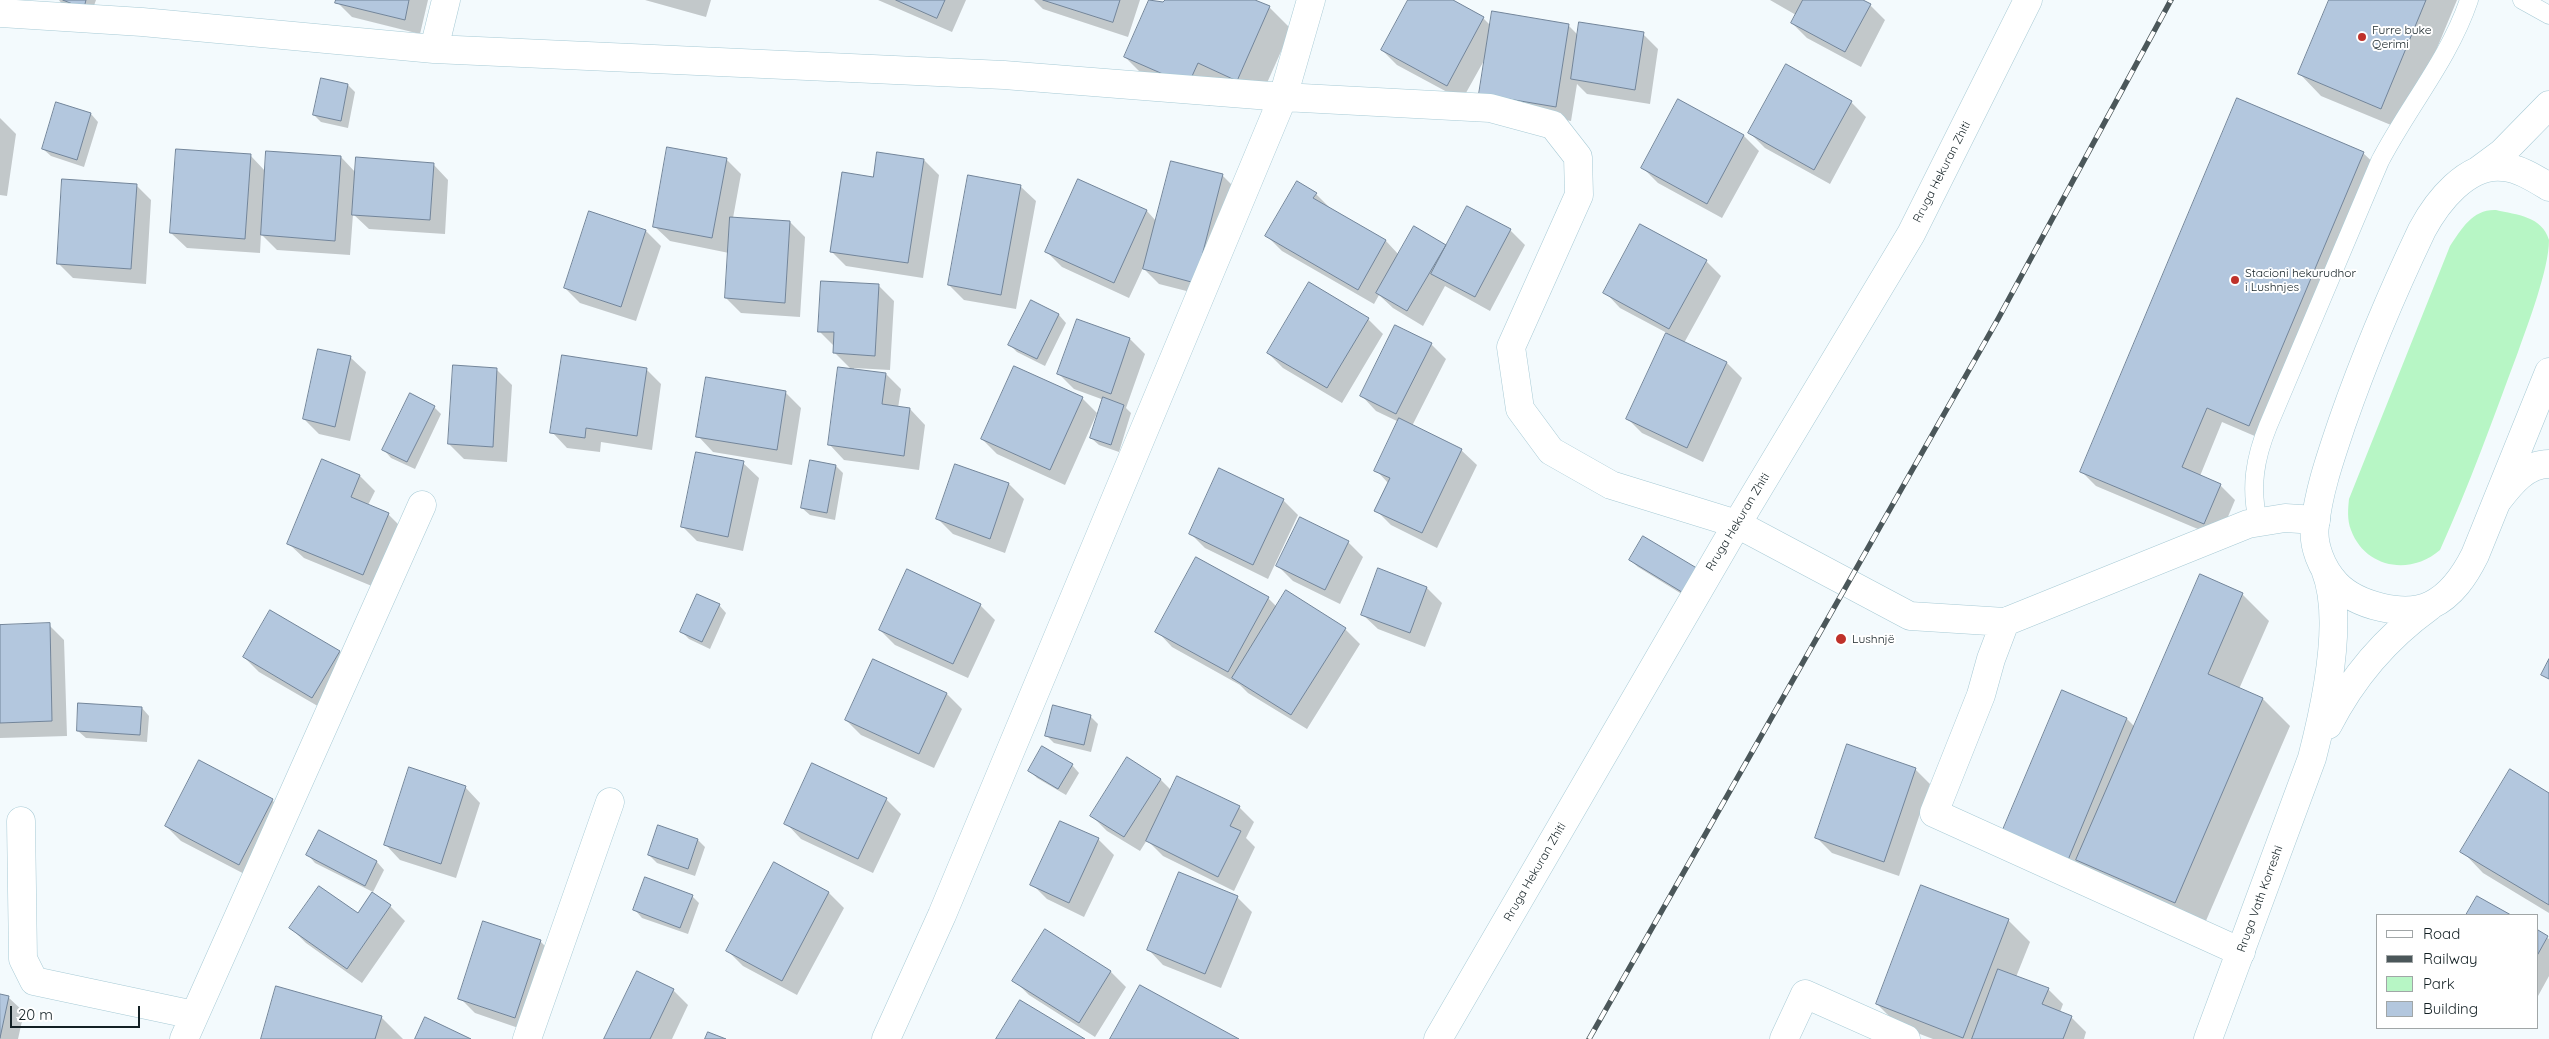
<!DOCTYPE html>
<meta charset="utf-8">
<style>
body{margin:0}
#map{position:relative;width:2549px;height:1039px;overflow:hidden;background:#f3fafd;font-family:Quicksand,sans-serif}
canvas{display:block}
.legend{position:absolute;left:2376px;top:914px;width:162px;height:115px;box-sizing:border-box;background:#fff;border:1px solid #a1a6a7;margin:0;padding:6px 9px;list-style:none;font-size:15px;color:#132024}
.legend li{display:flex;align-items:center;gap:10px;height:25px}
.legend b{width:25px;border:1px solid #a1a6a7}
.scale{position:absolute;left:10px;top:1006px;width:130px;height:22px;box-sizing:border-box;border:2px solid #132024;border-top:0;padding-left:6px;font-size:15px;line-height:18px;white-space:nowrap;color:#132024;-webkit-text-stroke:4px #fff;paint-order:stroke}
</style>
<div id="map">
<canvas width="2549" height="1039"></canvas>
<ul class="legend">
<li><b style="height:6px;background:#fff"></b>Road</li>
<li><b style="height:6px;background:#4b575a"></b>Railway</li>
<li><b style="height:14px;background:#b7f6c5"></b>Park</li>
<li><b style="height:14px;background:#b3c7de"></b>Building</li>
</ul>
<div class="scale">20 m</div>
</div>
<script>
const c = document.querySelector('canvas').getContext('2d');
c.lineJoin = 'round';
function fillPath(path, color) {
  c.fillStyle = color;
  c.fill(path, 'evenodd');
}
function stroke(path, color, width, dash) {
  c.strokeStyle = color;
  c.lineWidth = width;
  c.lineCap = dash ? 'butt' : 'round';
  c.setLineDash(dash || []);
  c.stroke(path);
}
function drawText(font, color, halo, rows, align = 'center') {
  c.font = font + ' Quicksand,sans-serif';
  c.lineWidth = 4;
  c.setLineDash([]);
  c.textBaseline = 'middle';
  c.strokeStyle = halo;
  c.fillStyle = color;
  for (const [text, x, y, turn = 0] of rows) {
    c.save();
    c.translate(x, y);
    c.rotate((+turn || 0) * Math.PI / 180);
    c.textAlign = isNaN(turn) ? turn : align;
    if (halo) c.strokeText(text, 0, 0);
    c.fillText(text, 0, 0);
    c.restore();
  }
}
const green = new Path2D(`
 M2496,210c21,5 46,6 53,30 0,29 -21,84 -31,112 -25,67 -49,134 -78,198 -30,26 -75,18 -89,-20 -4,-10 -3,-21 -2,-31l101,-253c12,-18 23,-37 46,-36z`);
const shadow = new Path2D(`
 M59,0h37l-5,14 -29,-10z
 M337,0h91l-8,34 -68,-17 -15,-15z
 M645,0h66l-5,17z
 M878,0h88l-14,32z
 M1034,0h106l-12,37 -85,-28z
 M1150,0l14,4 2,-4h86l17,7 22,22 -32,72 -39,-17 -10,22 -63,-27 -22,-22z
 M1410,0h40l33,18 8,8 77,-1 10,10 65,-1 15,15 -8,55 -63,-10 -10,-10 -6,37 -76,-12 -9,-52 -24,43 -65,-35 -15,-15z
 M1770,0h91l9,5 15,15 -24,47 -54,-29 -15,-15 4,-8z
 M2331,0h126l-54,130 -82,-34 -21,-22z
 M348,85l7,7 -7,36 -27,-6 -7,-7z
 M1679,101l65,35 15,15 -37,67 -64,-35 -15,-15z
 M1851,102l15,15 -36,67 -65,-36 -15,-15z
 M57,104l34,10 7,8 -14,45 -33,-11 -8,-7z
 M0,118l16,16 -9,62 -7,-1z
 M2363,153l16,15 -115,272 -42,-18 -22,54 20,9 15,15 -16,38 -123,-52 -15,-15z
 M250,155l16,17 75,-15 15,16 77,-9 15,16 -3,54 -76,-5 -16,-15 -3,41 -73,-5 -16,-16 -1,19 -73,-5 -16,-15z
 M726,159l15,15 -8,44 57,4 15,15 -5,80 -59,-4 -15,-15 3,-45 -59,-12 -16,-15z
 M924,160l15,15 -16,103 -77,-12 -15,-15 43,-73z
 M1222,175l15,15 -27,107 -51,-13 -16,-16 -14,30 -67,-31 -15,-15 32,-72 68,31 9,10z
 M136,185l15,15 -5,84 -73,-6 -15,-15z
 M1020,186l16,15 -20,108 -52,-9 -15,-15z
 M1316,194l15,15 55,32 13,14 46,-9 2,1 63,-17 15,15 -35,66 -45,-25 -22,40 -30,-18 -14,-13 -5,9 -92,-53 -15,-15z
 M590,213l56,18 15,15 -25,75 -56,-18 -15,-15z
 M1706,261l15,15 -37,67 43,20 15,15 -39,84 -61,-29 -15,-15 40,-85 -47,-25 -15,-16z
 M879,286l15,15 -4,69 -36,-2v2l32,4 15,15 -3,19 12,1 15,16 -6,45 -75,-10 -15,-16 23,-74 -18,-18 1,-5 -16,-16z
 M1032,302l27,13 7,8 -21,43 -28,-14 -7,-7z
 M1368,319l15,15 -41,69 -59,-35 -15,-15z
 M1130,339l15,15 -19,54 5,5 -12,39 -20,-7 -8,-7 13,-38 -30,-11 -15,-15z
 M1431,344l15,15 -34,67 49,24 16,15 -40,83 -46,-23 -15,-15 13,-26 -13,-14 23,-48 -23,-11 -15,-16z
 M350,357l16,15 -16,69 -31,-7 -15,-15z
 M646,369l15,15 -9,66 -51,-8 -1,10 -33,-4 -15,-16z
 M497,370l15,15 -5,77 -43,-3 -15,-15z
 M786,393l15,15 -9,57 -79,-13 -15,-16z
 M1082,398l15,15 -32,72 -68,-31 -15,-15z
 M434,407l7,7 -26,55 -24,-11 -7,-8z
 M323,460l37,16 15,15 -7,14 20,9 15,15 -24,60 -75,-31 -16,-15z
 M743,463l16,15 -16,73 -46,-10 -15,-15z
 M956,465l53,19 15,15 -19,54 -52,-19 -15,-15z
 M836,466l7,7 -8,47 -25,-5 -8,-7z
 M1283,500l15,15 -30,64 -63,-31 -15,-15z
 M1644,537l49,64 -55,-34 -8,-7z
 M1348,542l15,15 -23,47 -47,-23 -15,-15z
 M1379,570l48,18 15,15 -17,44 -47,-18 -16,-15z
 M2242,594l27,27 -30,68 24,10 27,27 -88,204 -176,-76 101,-135 8,8z
 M1268,598l9,9 68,22 15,15 -53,85 -59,-36 -8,-8 -68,-38 -15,-16z
 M719,605l7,8 -16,36 -21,-10 -7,-7z
 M980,605l15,15 -27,58 -73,-33 -15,-15z
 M49,625l15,15 3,96 -67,2v-112z
 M340,652l15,15 -27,45 -69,-40 -15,-15z
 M874,661l73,33 15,15 -28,59 -73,-33 -15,-15z
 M142,708l7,8 -2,26 -61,-4 -8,-7z
 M1090,716l8,8 -7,28 -37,-9 -7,-7z
 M1128,759l33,21 11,11 67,16 15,15 -8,16 9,9 -21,44 -71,-35 -16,-16 -7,11 -33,-20 -15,-15z
 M1072,765l7,8 -13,22 -29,-17 -8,-8z
 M1915,769l15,15 -31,92 -67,-23 -15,-15z
 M465,787l15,16 -24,75 -56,-18 -15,-16z
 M2549,794v119l-66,-40 -21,-22z
 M886,799l15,15 -28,59 -72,-34 -15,-16z
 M272,800l15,15 -33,64 -73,-38 -15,-15z
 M1060,822l39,18 15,15 -30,62 -37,-18 -15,-15z
 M320,832l57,30 7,8 -11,22 -58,-29 -7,-8z
 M698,840l7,7 -10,29 -38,-13 -8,-8z
 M774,864l55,29 15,15 -47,87 -54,-29 -15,-15z
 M692,896l7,7 -11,31 -46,-16 -7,-8z
 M1237,897l15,15 -31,76 -58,-23 -15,-16z
 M390,906l15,15 -43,62 -56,-40 -15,-15z
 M2008,920l22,22 -14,35 32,12 15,15 -3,8 11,5 15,15 -2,7h-151l-34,-13 -22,-22z
 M1045,931l66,41 15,15 -31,50 -66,-42 -15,-15z
 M2538,932l11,7v37l-11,20z
 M540,941l15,15 -25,76 -55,-19 -15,-15z
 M673,990l15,15 -16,34h-67z
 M0,995l8,2 16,15 -6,27h-18z
 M381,1017l22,22h-141z`);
const building = new Path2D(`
 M63,0h23l-2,8z
 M336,0h73l-4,20 -70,-17z
 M896,0h49l-8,18z
 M1043,0h77l-7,22z
 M1149,0l14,2 2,-2h90l15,6 -33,75 -39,-18 -10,22 -64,-28z
 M1408,0h45l31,17 -37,69 -66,-36z
 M1803,0h60l8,4 -26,48 -54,-29z
 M2329,0h97l-45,109 -83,-35z
 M1492,11l77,13 -13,83 -77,-13z
 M1579,22l65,10 -9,58 -64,-11z
 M1786,64l66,37 -38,69 -66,-37z
 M321,78l27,6 -7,37 -28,-6z
 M2237,98l127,54 -115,274 -42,-18 -25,59 39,17 -17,40 -124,-52z
 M1678,99l66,36 -37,69 -66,-36z
 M56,102l35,11 -14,47 -35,-11z
 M667,147l60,11 -15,80 -59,-11z
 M176,149l75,5 -6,85 -75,-6z
 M266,151l75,5 -6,85 -74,-6z
 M877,152l47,7 -16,104 -78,-11 12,-80 31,5z
 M356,157l78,6 -4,57 -78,-5z
 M1171,161l52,13 -28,109 -52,-14z
 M968,175l53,10 -20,110 -53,-10z
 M62,179l75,5 -6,85 -74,-5z
 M1078,179l69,31 -33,73 -69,-31z
 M1297,181l20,12 -4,5 73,42 -28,50 -93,-54z
 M1467,206l44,23 -36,68 -44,-23z
 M589,211l57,19 -25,77 -57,-19z
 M730,217l60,4 -5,82 -60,-5z
 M1640,224l67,36 -38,69 -66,-36z
 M1414,226l32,19 -39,66 -31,-18z
 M821,281l58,3 -4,72 -42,-3 1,-21h-16z
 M1309,282l60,36 -42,70 -60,-35z
 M1031,300l28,14 -22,45 -29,-14z
 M1077,319l53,19 -19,56 -54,-20z
 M1395,325l37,18 -36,71 -36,-18z
 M1666,333l61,29 -40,86 -61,-29z
 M318,349l33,7 -16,71 -32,-8z
 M562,355l85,13 -10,68 -51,-8 -1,10 -35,-5z
 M453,365l44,3 -4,79 -45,-3z
 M1014,366l69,31 -33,73 -69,-31z
 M838,367l48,6 -4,31 28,4 -6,48 -76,-11z
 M706,377l80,14 -9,59 -81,-13z
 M410,393l25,13 -28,56 -25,-12z
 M1103,397l21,8 -13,40 -21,-7z
 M1399,418l63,31 -40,84 -48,-22 16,-33 -16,-7z
 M696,452l48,9 -16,76 -47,-10z
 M322,459l38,16 -9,22 38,16 -26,62 -76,-31z
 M810,460l26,5 -9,48 -26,-5z
 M955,464l54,19 -19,56 -54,-20z
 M1219,468l65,31 -31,66 -64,-31z
 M1300,517l49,24 -24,49 -49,-24z
 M1643,536l57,34 -15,24 -56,-34z
 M1196,557l73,40 -41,75 -73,-40z
 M1378,568l49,19 -17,46 -49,-18z
 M907,569l74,35 -28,60 -74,-34z
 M2200,574l43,19 -35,81 55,24 -88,205 -99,-43z
 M1286,590l60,38 -55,87 -59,-37z
 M697,594l23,10 -18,38 -22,-10z
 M270,610l70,41 -28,47 -69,-41z
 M50,623l2,98 -52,2v-98z
 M873,659l74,34 -28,61 -74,-34z
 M2549,659v20l-8,-4z
 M2062,690l65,28 -59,142 -66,-28z
 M78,703l64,4 -2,28 -63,-4z
 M1053,705l38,10 -7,30 -39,-9z
 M1847,744l69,24 -32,94 -69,-24z
 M1042,746l31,18 -15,25 -30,-18z
 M1127,757l34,22 -37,58 -34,-21z
 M199,760l74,39 -34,66 -74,-39z
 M812,763l75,35 -29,61 -74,-35z
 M409,767l57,19 -25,78 -57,-19z
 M2510,769l39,24v112l-89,-53z
 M1177,776l63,30 -10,20 11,5 -23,46 -72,-36z
 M1060,821l39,17 -30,65 -39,-18z
 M658,825l40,14 -10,30 -40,-14z
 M319,830l58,31 -12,25 -59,-31z
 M774,862l55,30 -47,89 -56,-30z
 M1179,872l59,24 -33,78 -58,-24z
 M645,877l48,18 -13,33 -47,-18z
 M1921,885l88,34 -46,119 -87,-34z
 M319,886l39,27 14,-21 19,13 -44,64 -58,-41z
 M2477,896l34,19h-45z
 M483,921l58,19 -26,78 -57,-19z
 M1045,929l66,42 -32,52 -67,-42z
 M2538,930l10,6 -10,18z
 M1998,969l51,19 -7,16 30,12 -9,23h-91z
 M637,971l37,18 -24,50h-46z
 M1140,985l99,54h-129z
 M276,986l106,30 -7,23h-114z
 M0,994l9,2 -9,42z
 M1020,1000l65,39h-89z
 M425,1017l46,22h-56z
 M708,1032l18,7h-21z`);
const service = new Path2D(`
 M2522,0l27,15
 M2258,521c-8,-34 -3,-63 10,-95l112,-265c28,-54 69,-102 89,-161`);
const minor = new Path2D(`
 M0,13l142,9 292,27 570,26 279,22 207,11 63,17 25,32 1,38 -68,152 9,62 31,42 60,34 126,39 173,92 95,6
 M434,49l12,-49
 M21,821l2,138 11,22 160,34
 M2241,952l-307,-139 47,-118 10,-36 14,-37 243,-98 37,-6 31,2
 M184,1039l238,-534
 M527,1039l83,-237
 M886,1039l56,-124 341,-818 28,-97
 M1438,1039l299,-515 174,-290 117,-234
 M1784,1039l21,-45 101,45`);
const tertiary = new Path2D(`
 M2498,500c13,-17 28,-36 51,-36`);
const secondary = new Path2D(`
 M2479,170l23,-17 47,-48
 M2549,187c-13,-8 -30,-19 -46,-20 -36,-4 -66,35 -81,63 -30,63 -57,127 -80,193 -11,33 -23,66 -27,102 -3,20 7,44 21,59 20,21 68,34 95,21 21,-10 34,-30 44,-50l74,-183
 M2328,725c24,-47 58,-87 101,-118
 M2208,1039l104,-281c13,-50 33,-139 13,-189`);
const rail = new Path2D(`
 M1589,1039l409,-720 173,-319`);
const markers = [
 [2362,37,5,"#bf312a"],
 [2235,280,5,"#bf312a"],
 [1841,639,6,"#bf312a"]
];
const poiNames = [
 ["Furre buke",2372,30],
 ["Qerimi",2372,44],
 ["Stacioni hekurudhor",2245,273],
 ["i Lushnjes",2245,287],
 ["Lushnjë",1852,639]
];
const streetNames = [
 ["Rruga Hekuran Zhiti",1942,172,-63],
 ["Rruga Hekuran Zhiti",1738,522,-59],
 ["Rruga Hekuran Zhiti",1535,872,-60],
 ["Rruga Vath Korreshi",2260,899,-70]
];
fillPath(green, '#b7f6c5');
fillPath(shadow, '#0003');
fillPath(building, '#b3c7de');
stroke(building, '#72859a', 1);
stroke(service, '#a7cad5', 19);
stroke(minor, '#a7cad5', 29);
stroke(tertiary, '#a7cad5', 29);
stroke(secondary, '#a7cad5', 29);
stroke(service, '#fff', 18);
stroke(minor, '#fff', 28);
stroke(tertiary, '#fff', 28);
stroke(secondary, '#fff', 28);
stroke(rail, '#4b575a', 5.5);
stroke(rail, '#fff', 4, [11]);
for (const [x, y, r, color] of markers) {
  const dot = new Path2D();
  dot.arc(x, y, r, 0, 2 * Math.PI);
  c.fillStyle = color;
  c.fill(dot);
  stroke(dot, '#fff', 2);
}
drawText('12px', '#132024', '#fff', poiNames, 'left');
drawText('12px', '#132024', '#fff', streetNames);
</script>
